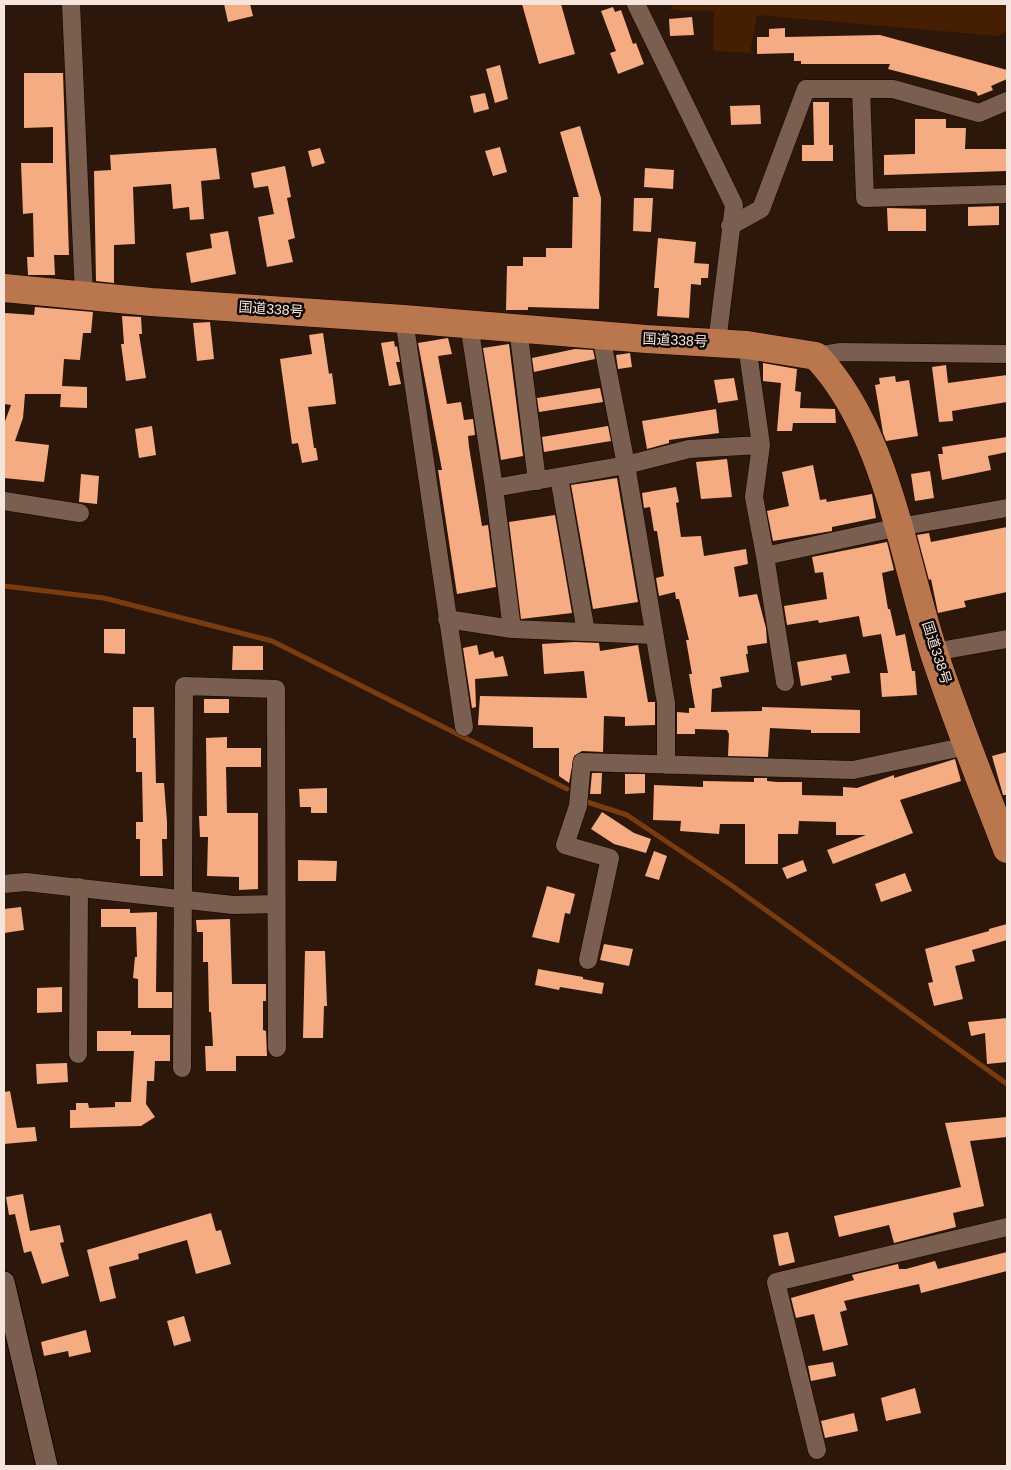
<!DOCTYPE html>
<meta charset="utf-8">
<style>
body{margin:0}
#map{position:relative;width:1011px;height:1470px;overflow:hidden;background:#2d170a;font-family:Helvetica,sans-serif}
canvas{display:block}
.frame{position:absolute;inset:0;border:5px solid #f5e5dc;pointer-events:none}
</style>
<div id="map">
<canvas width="1011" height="1470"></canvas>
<div class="frame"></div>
</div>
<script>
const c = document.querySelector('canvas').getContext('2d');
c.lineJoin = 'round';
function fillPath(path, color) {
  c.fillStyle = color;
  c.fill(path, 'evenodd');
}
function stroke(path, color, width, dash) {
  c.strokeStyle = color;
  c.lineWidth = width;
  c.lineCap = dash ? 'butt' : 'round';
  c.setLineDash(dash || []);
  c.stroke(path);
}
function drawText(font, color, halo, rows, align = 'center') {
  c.font = font + ' Helvetica,"Noto Sans JP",sans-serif';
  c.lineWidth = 5;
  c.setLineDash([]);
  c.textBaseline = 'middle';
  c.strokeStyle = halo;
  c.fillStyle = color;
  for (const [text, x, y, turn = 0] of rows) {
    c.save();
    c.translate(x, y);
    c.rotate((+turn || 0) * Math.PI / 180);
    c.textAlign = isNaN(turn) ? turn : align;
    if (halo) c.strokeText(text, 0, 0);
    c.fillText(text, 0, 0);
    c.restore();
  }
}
const green = new Path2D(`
 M673,4h334v28l-9,4 -241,-21 -7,38 -37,-2 1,-40 -44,-1z`);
const stream = new Path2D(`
 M4,586l100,12 168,43 295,148
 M587,802l40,13 104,70 276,199`);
const building = new Path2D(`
 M224,4h26l3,12 -25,6z
 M522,4h39l14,50 -36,10z
 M613,7l2,5 6,-2 12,34 3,-1 8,21 -26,10 -8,-21 6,-2 -15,-40z
 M692,17l2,18 -24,1 -1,-17z
 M785,28v9l95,-2 127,35v9l-16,7 2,4 -15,6 -2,-4 -88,-23 2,-5h-89v-3h-7v-8l-37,1v-17h12v-8z
 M500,65l8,34 -13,4 -9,-34z
 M24,73h39l6,182h-15l1,20h-27l-1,-18h7l-1,-44 -10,1 -2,-51h32v-36l-29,1z
 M485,93l4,16 -15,4 -4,-17z
 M813,102h16v43h4v16h-31v-16h12z
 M760,105l1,19 -30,1 -1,-19z
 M915,119h31v9h20l-1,21h42v22l-123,4v-20l31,-1z
 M580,126l21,72 -2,111 -71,-2v3h-22l1,-44h16v-9h23v-9h26l1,-51h6l-19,-65z
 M500,147l7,25 -14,4 -8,-25z
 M216,148l4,31 -19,2 3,38 -14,1 -1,-13 -16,2 -2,-25 -38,3 2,57 -21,1v38l-18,-2 -2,-110 17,-1 -1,-15z
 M320,148l5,15 -13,4 -4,-16z
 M285,166l6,31 -4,1 8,40 -7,2 5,22 -26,5 -9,-50 16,-3 -6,-28 -14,2 -3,-15z
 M645,168l29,2 -1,19 -29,-2z
 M634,198h19l-2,34 -18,-1z
 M999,206v19l-31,1v-19z
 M887,208l39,1v22h-38z
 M228,231l8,43 -45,9 -5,-30 26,-5 -2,-14z
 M658,238l38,4 -2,21 15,1 -1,14h-7v7l-10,-1 -2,34 -32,-2 2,-28h-5z
 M35,307l58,5 -2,21h-8l-3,27 -16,-1 -2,27 25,1v21l-27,-1 1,-13h-36l-2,24 -8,23 34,4 -5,37 -40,-4v-54l7,-19 -7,-1 1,-91 29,2z
 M122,316l19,1 1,17h-3l7,44 -20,3 -5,-37h3z
 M210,322l4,37 -17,2 -4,-38z
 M323,333l6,41 3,-1 4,31 -28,3 6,41h2l2,12 -16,3 -4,-20 -6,1 -12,-85 32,-5 -3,-19z
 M448,338l4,16 -14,2 9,48 14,-2 3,18 9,-1 2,16 -7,1 1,11 13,79 6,-1 8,62 -39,7 -19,-124h4l-24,-127z
 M394,341l1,6 2,-1 3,16h-4l5,22 -12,2 -8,-43z
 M509,344l14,112 -22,4 -18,-112z
 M575,349l18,1 2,9 -61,13 -2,-14z
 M630,353l2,14 -14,2 -2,-14z
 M763,363l34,6 -2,22 6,1 -1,16 35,1 1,14h-43l-1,8h-15l4,-48 -18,-2z
 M946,365l2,18 59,-8v27l-55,9 1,10 -14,1 -7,-55z
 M895,376l1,6 13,-2 9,56 -32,5 -3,-8 -8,-48 5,-1 -1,-6z
 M734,378l4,22 -20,3 -4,-23z
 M600,388l3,14 -64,10 -2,-14z
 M716,409l3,24 -50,7v3l-22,6 -5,-28z
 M152,426l4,29 -17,3 -4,-29z
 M608,426l3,15 -67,11 -2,-15z
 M1007,437v15l-19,4 3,14 -49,10 -4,-26h5l-1,-7z
 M727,459l5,38 -31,2 -5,-37z
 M813,465l7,35 6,-1 1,3 45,-8 4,24 -44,9v4l-59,10 -6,-30 22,-5 -7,-34z
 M930,471l4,27 -19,3 -4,-27z
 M81,474l18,2 -2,28 -18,-2z
 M617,478l21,124 -45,7 -22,-124z
 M676,487l3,15 -3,1 5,34 20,-1 3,20 42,-7 2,15 -14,3 5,30 18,-3 9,34 1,15 -20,3 1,8h-2l3,18 -29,5 2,10 -10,2 -1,23 51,-1v-4l98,3v23h-49v-3l-41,-2 -2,29 -40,-1 1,-22 -2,-4 -32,-1v5h-18v-22l12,1v-5h6l-6,-34h3l-6,-34h3l-10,-41h-3l-1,-7 -16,4 -3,-18 8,-2 -7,-45h-3l-4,-24 -6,1 -2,-15z
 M555,515l17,98 -51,6 -12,-97z
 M1007,527v65l-43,9 2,6 -28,6 -7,-34 -2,1 -12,-45 12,-2 2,9z
 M887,542l7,28 -12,3 6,36h2l6,27 9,-2 7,37h3l2,24 -35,2 -2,-24h8l-7,-39 -18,3 -4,-21 -40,7 -1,-3 -31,5 -3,-19 43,-7 -4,-27 -8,1 -3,-16z
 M104,629h21v25l-21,-1z
 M575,642l24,1 1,8 38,-6 10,57h7v23l-30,1v-9l-21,-1 -1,36 -21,-1 -8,5 -5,27 -10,-7v-28h-26v-21l-55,-2 2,-29 107,2 -3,-27 -40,3 -2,-30z
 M477,645l2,10 14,-4 2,7 8,-2 5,20 -33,3 1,28 -4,1 -9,-60z
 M233,646h30v24h-31z
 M846,654l4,19 -19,3 1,4 -31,6 -4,-24z
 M204,699h25v14h-25z
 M133,707h21l2,76h8l3,39v17h-5l1,37h-23v-37h-4v-17h7l-1,-50h-6v-34h-3z
 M227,737v11h34v19h-35l1,46h31v76l-19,1v-13l-32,-1 1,-39h-8l-1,-21h8l-1,-78z
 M1007,752v43h-4l-11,-39z
 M955,759l6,22 -61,19 13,33 -80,31 -6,-14 39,-15h-30v-13l-37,-1 -1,13h-20v30h-33v-40h-25l-1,10 -39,-3 1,-10 -28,-1 1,-35 49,2v-6l51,1v-4h13v3l10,1h25v13l41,1v-9l14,1 37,-13v3z
 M592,773h10l-1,21h-11z
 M625,774h20v19l-20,1z
 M327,788v25h-16v-6h-11l-1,-18z
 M602,812l32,21 17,6 -5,14 -32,-9 -23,-15z
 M654,851l13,5 -8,24 -14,-4z
 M298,860l39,1 -1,20h-38z
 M803,860l4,11 -20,8 -5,-11z
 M905,873l7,18 -31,11 -6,-18z
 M547,886l28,8 -5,20 -5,-1 -6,30 -27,-6z
 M21,907l3,23 -20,3v-24z
 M101,909h29v4l27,-1 -1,80h16v16h-34v-29l-5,-1 2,-21h2l-1,-30h-35z
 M230,919l2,65h34v17h-3v29l3,1 1,25h-31v15h-30l-1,-25h8l-2,-34h-2l-1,-50h-5v-30h-6l-1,-12z
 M1007,924v16l-35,10 3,11 -20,5 8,33 -29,7 -6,-23 5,-1 -8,-33 64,-18v-2z
 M604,944l29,5 -4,17 -29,-6z
 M305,951h20l2,55h-3l-1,32h-20z
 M538,969l45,8v2l21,4 -2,11 -42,-7 -1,3 -24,-5z
 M62,987v25l-25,1v-25z
 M1007,1018v44l-20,2 -2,-31 -14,3 -3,-14z
 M97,1031h34v4h39v26h-15l-1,20h-7l-1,23 9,13 -14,9 -71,2v-18h6v-7h12l1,5 26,-1v-5h16l3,-51h-37z
 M67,1063l1,19 -31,2 -1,-20z
 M10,1091l7,37 18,-1 2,14 -33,3v-52z
 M1007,1117v20l-37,4 14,65 -31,7 3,14 -62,16 -5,-18 -50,12 -5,-21 127,-29 -16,-64z
 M23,1194l7,37 30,-6 4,17 -4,1 9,33 -27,8 -11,-33 -7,2 -9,-39 -6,1 -3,-18z
 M211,1213l5,18 5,-1 10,34 -35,10 -9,-34 -49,14 1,5 -30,8 7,31 -16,4 -13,-52z
 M788,1232l7,30 -16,4 -6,-31z
 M1007,1252v19l-86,22 -2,-9 -75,17 3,9 -7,2 8,33 -25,6 -9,-37 -18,4 -5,-20 63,-18 -2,-5 46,-11 1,5h7l29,-8 3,8z
 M184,1316l7,25 -17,5 -7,-25z
 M86,1330l5,22 -22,5 -1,-6 -24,5 -3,-14z
 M833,1362l3,14 -25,5 -3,-15z
 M915,1388l6,25 -35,8 -5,-23z
 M854,1413l4,18 -33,7 -4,-17z`);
const minor = new Path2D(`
 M71,4l13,291
 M636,4l98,201 -17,138
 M861,89l4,109 142,-4
 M730,226l31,-17 45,-120h87l86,24 28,-12
 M404,319l60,408
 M469,324l25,164 18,141
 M518,328l19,153
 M601,336l25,129 40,238v62
 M747,345l14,100 -7,52 11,59 20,126
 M816,356l25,-4 166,2
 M559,477l27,155
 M494,488l132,-23 63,-16 72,-4
 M4,501l76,12
 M765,556l134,-29 108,-19
 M447,619l65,10 142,6
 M934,652l73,-13
 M4,884l22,-2 207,23 44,-1
 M588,960l22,-102 -45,-13 13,-39 4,-44 271,8 114,-24
 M78,1054l1,-167
 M182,1068l2,-382 92,3 1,359
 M817,1450l-41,-168 231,-55`);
const tertiary = new Path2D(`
 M4,1282l43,184`);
const trunk = new Path2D(`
 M4,288l147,14 253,17 242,20 101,6 69,11c71,74 87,203 118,297 22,66 48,131 73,196`);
const streetNames = [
 ["国道338号",271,310,4],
 ["国道338号",675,341,3],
 ["国道338号",936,653,72]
];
fillPath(green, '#461e01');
stroke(stream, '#7a3c0e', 5);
fillPath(building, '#f5ac82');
stroke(minor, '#140300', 19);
stroke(tertiary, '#140300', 23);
stroke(trunk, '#140300', 29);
stroke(minor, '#7a5f50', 18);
stroke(tertiary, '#7a5f50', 21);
stroke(trunk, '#ba764d', 28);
drawText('14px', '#f5e5dc', '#0e0602', streetNames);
</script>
